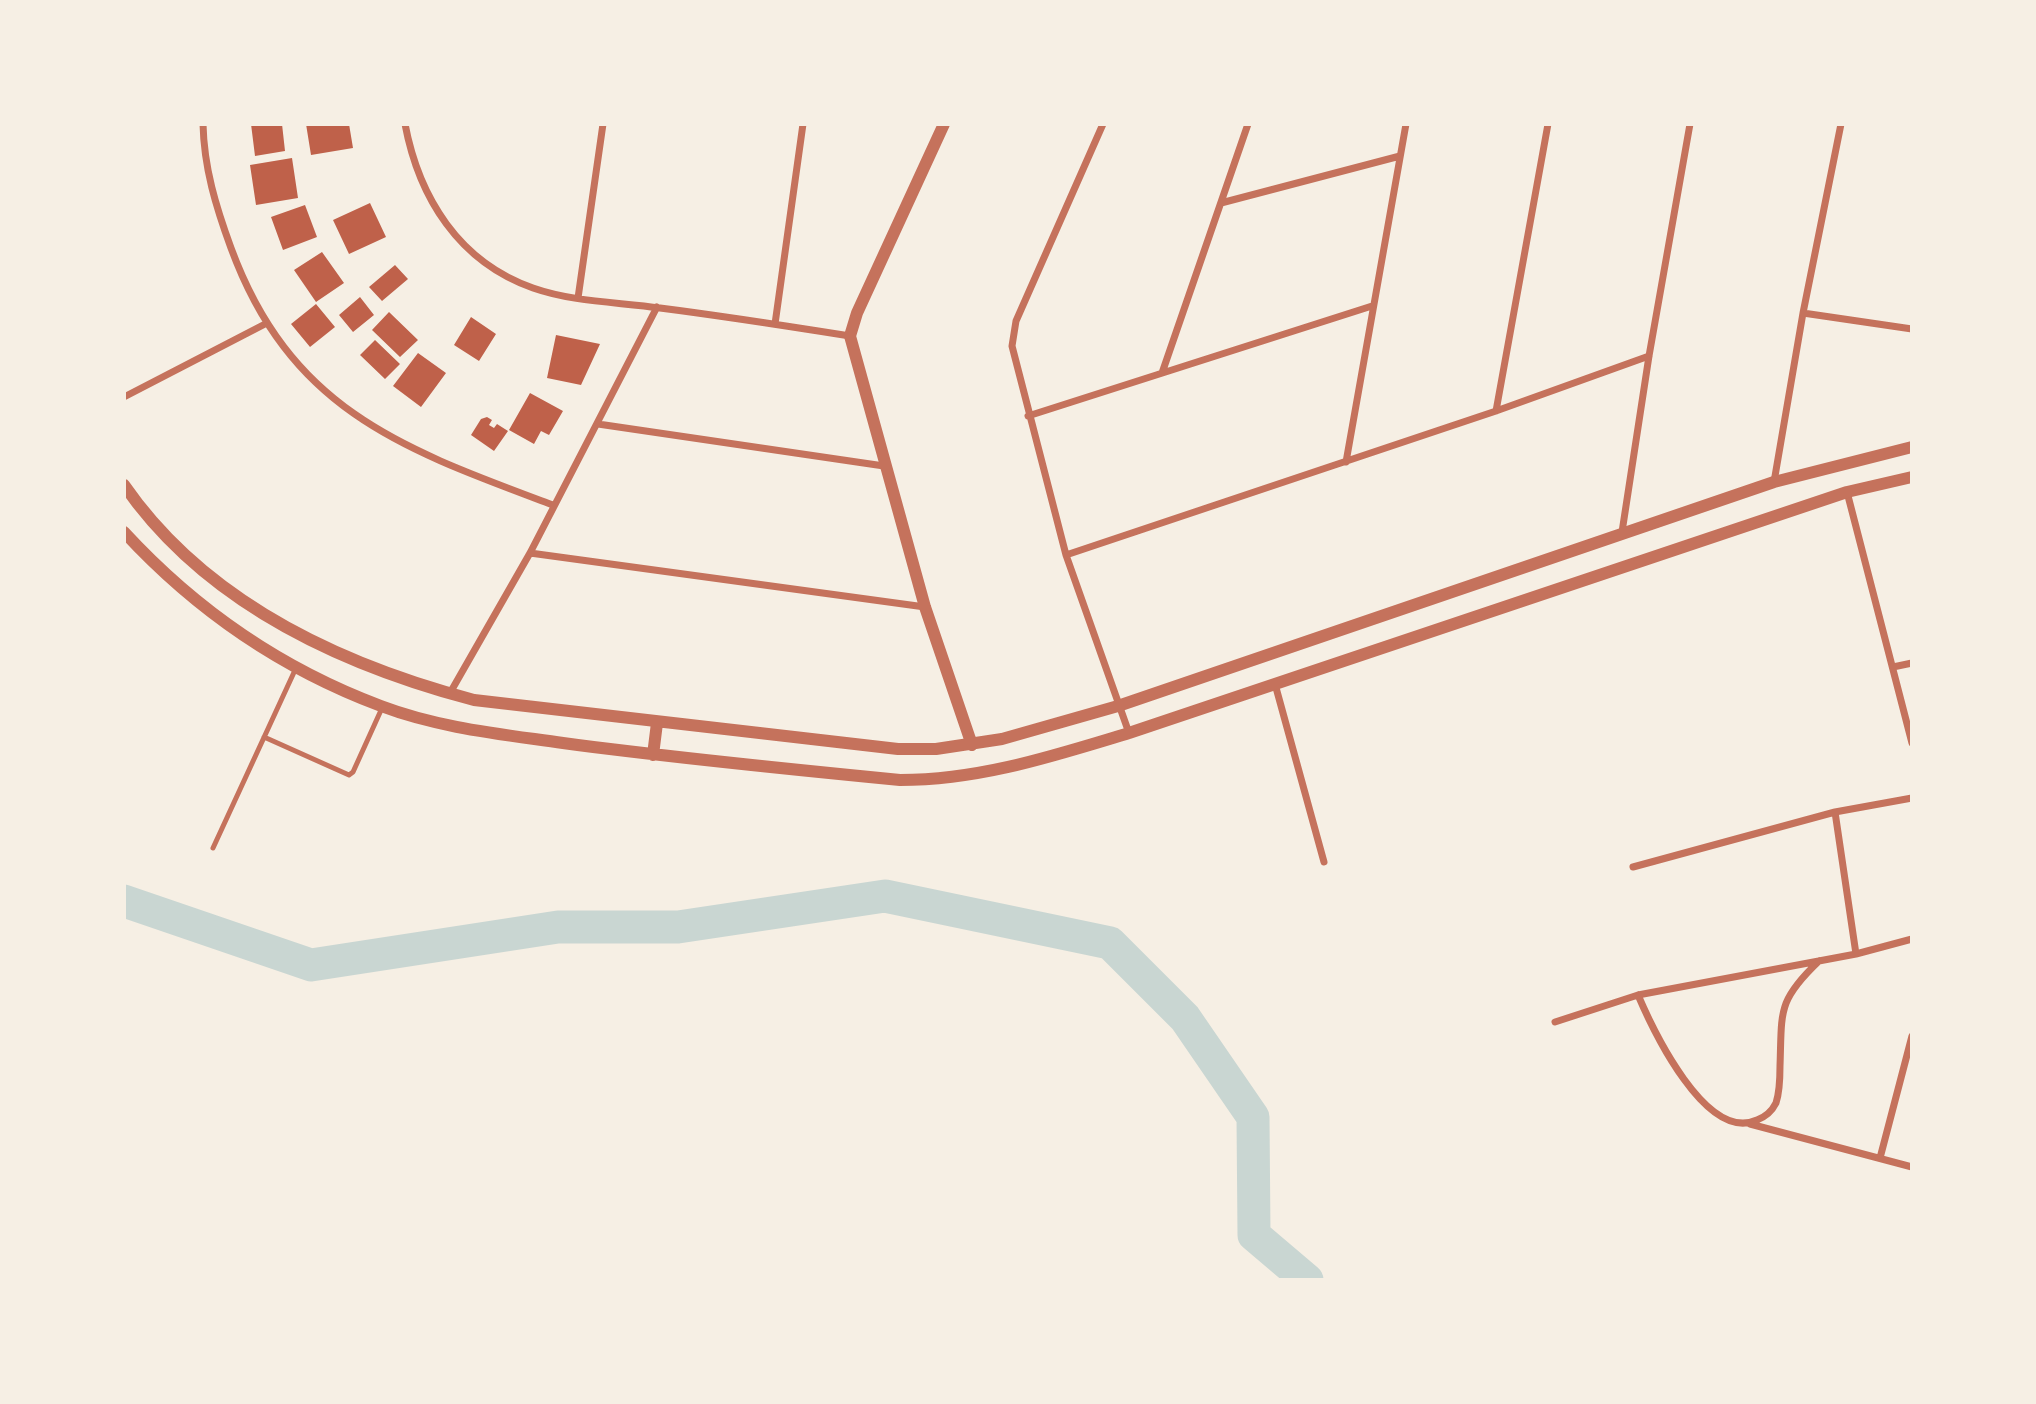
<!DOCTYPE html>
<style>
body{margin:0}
#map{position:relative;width:2036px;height:1404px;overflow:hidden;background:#f6efe4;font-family:Georgia,serif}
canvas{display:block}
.frame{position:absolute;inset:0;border:126px solid #f6efe4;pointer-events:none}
</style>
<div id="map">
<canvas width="2036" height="1404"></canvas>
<div class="frame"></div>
</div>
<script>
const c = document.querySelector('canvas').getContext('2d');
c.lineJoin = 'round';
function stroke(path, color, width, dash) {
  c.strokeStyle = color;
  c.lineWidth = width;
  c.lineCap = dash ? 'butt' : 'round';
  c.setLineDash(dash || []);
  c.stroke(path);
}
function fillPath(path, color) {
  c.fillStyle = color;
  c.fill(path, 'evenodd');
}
const river = new Path2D(`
 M124,901l187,64 247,-38h120l207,-31 225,47 75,75 68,99 1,118 53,45`);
const building = new Path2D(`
 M251,124h31l3,27 -30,5z
 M306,124h43l4,24 -42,7z
 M292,158l6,40 -42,7 -6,-40z
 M370,203l16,34 -37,17 -16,-34z
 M305,205l12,32 -34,13 -12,-33z
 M322,252l22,31 -28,19 -22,-32z
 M395,265l13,14 -26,22 -13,-14z
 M360,297l14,18 -21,17 -14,-17z
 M316,304l19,23 -25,20 -19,-23z
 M389,312l29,28 -18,17 -28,-27z
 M471,317l25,17 -17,27 -25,-16z
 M556,335l44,9 -19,41 -34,-7z
 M375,340l25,24 -15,15 -25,-24z
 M418,353l28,20 -25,34 -28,-21z
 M530,393l33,18 -14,24 -8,-4 -7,13 -25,-14z
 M487,417l5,3 -3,5 5,3 3,-4 11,7 -14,20 -23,-16 10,-16z`);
const service = new Path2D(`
 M264,737l85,38 4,-3 29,-64
 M213,848l83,-180`);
const minor = new Path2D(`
 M203,124c1,44 13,83 28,124 60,163 172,201 322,257
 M405,124c14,74 54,138 128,164 40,14 85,14 127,20 63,8 127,18 190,28
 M1103,124l-87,197 -4,25 54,209 63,178
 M1221,203l179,-47
 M578,298l25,-174
 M1803,313l109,16
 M775,324l28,-200
 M1162,373l86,-249
 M124,397l143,-74
 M1496,411l52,-287
 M1028,416l344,-110
 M598,424l286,42
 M1346,462l60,-338
 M1774,482l29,-169 38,-189
 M1847,492l65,251
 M1622,532l27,-176 41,-232
 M530,553l395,54
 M1066,555l430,-144 153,-55
 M1893,667l19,-4
 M1275,684l49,178
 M450,693l80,-140 127,-246
 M1835,812l21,142
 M1633,867l202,-55 77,-14
 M1638,995c15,35 68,148 119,125 8,-3 15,-9 19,-17 4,-12 4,-25 4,-37 2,-55 -3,-65 39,-105
 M1555,1022l83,-27 218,-41 56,-15
 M1750,1124l162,43
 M1880,1158l32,-122`);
const tertiary = new Path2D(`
 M944,124l-87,189 -7,23 75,271 47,138
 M124,485c81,117 217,180 350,215l424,49h38l66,-10 116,-33 656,-224 138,-35
 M124,532c71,77 158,137 257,174 58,22 120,28 182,37 112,15 224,26 337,37 80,0 153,-24 229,-47l718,-241 65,-15
 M653,755l4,-32`);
stroke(river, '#c9d6d2', 33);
fillPath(building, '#bf614a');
stroke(service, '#c5725c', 5);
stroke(minor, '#c5725c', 7);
stroke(tertiary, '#c5725c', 12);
</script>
